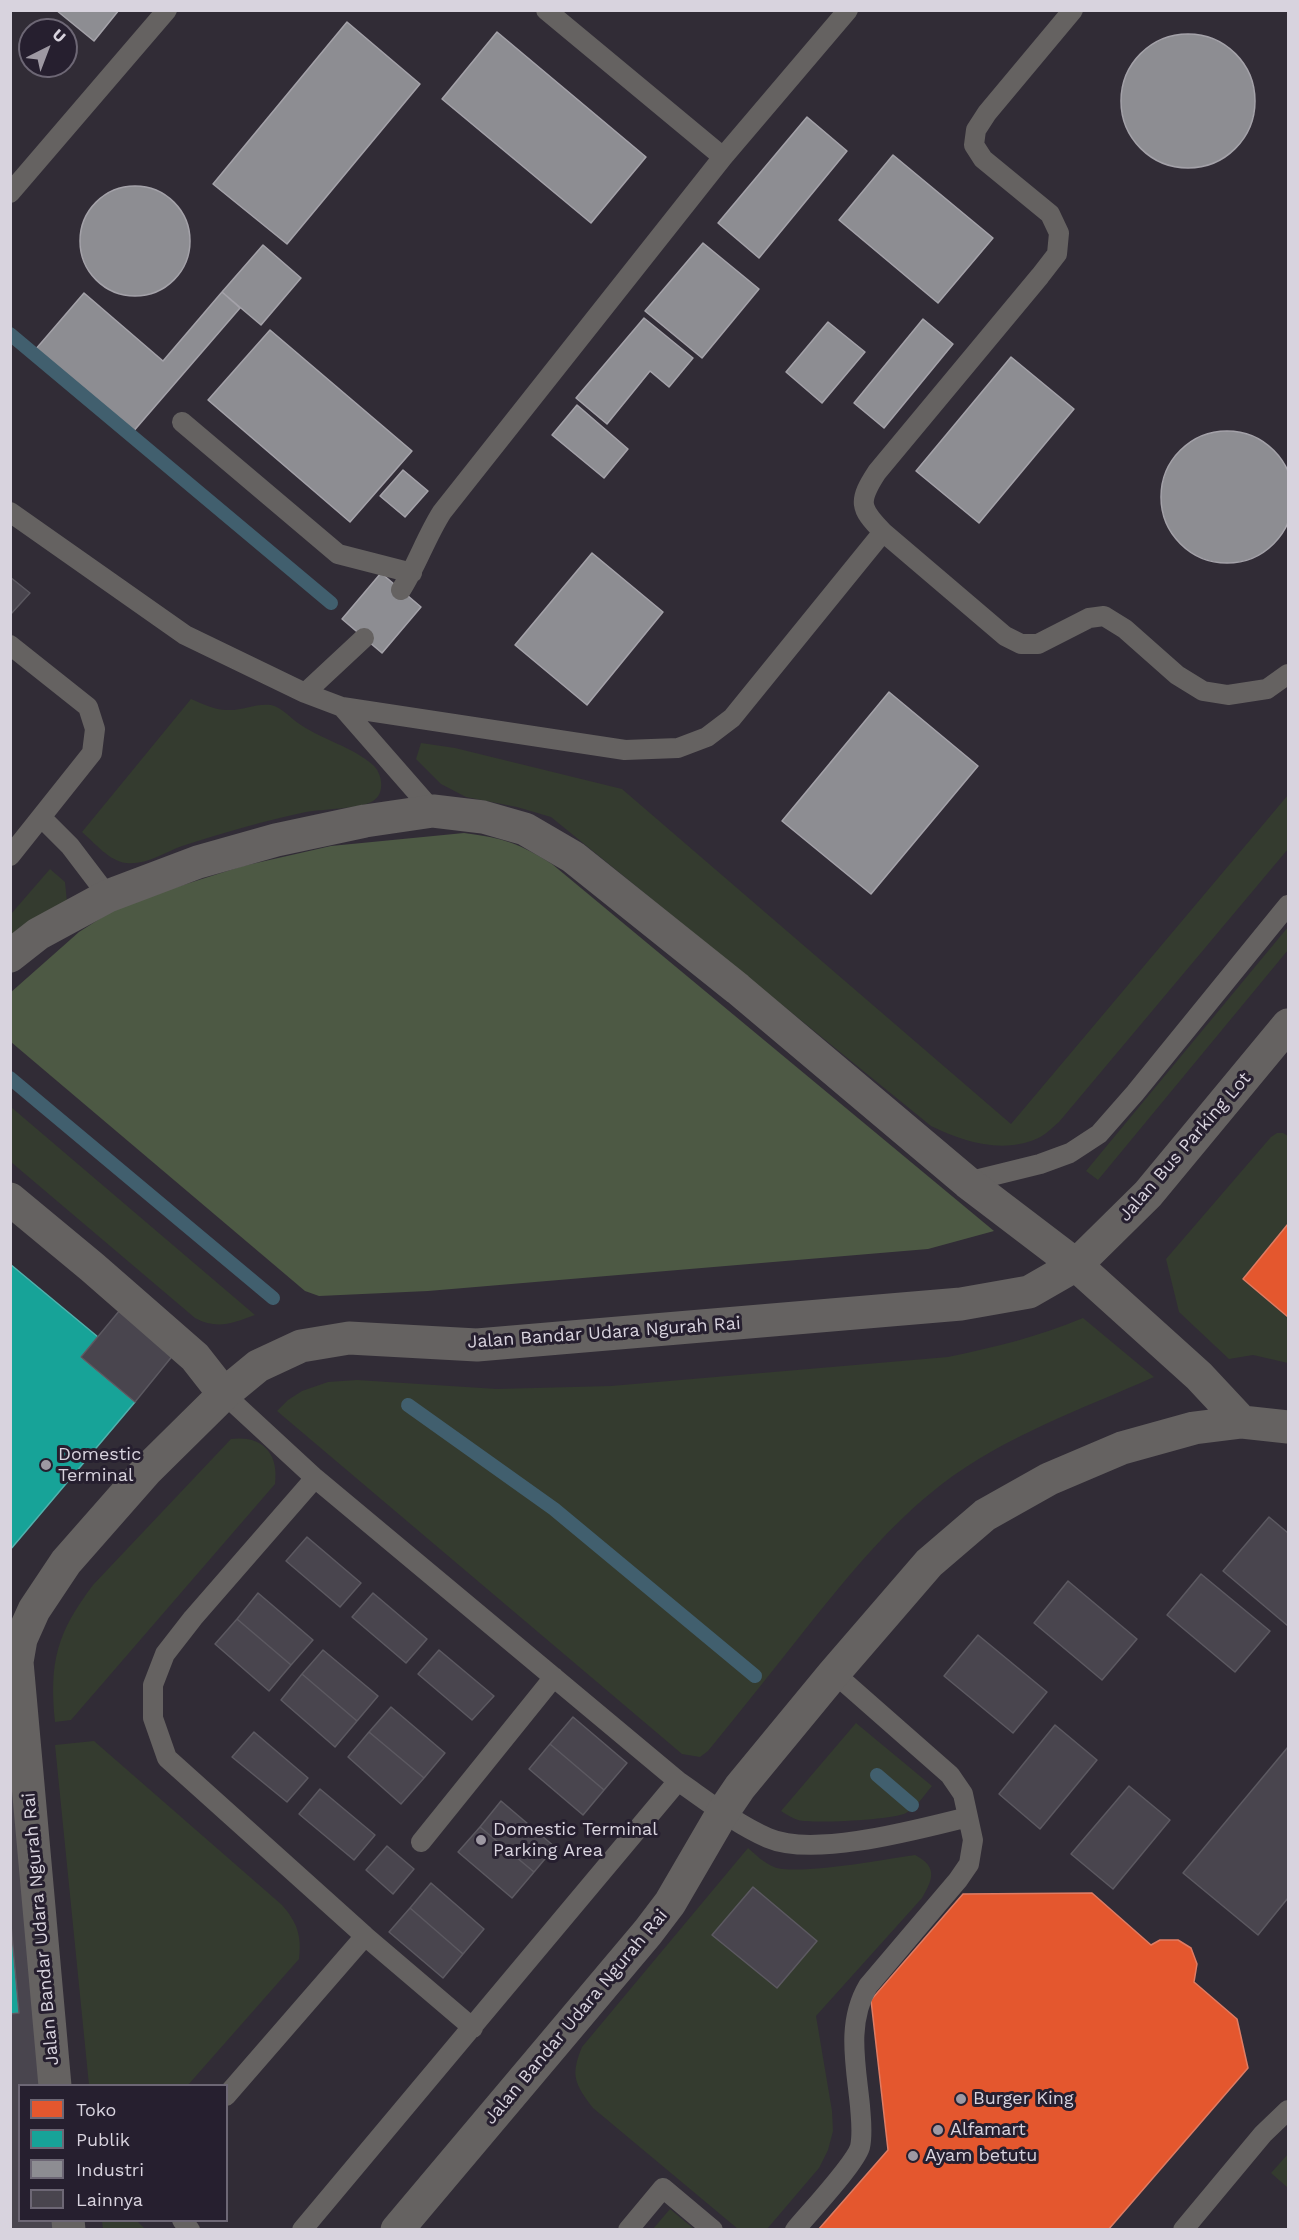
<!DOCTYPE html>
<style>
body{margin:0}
#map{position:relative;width:1299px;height:2240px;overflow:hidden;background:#312c36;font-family:"Work Sans",sans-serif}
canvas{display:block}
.frame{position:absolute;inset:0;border:12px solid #d8d3de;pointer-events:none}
.legend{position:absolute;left:18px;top:2084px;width:210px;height:138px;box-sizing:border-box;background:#261f2f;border:2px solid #6d6775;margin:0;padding:8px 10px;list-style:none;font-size:18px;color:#d8d3de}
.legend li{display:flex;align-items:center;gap:12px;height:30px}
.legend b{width:30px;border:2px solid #6d6775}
.north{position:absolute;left:18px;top:18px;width:60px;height:60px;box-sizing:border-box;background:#261f2f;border:2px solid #6d6775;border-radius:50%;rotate:42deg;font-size:16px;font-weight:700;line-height:24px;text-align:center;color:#d8d3de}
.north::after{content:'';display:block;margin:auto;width:21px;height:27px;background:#9e99a3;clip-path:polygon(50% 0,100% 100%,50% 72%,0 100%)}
</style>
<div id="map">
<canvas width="1299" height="2240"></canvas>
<div class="frame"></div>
<ul class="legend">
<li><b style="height:16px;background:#e4572e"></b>Toko</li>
<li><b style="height:16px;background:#17a398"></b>Publik</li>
<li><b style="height:16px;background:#8d8d92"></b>Industri</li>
<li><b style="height:16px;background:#49454e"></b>Lainnya</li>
</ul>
<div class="north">U</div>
</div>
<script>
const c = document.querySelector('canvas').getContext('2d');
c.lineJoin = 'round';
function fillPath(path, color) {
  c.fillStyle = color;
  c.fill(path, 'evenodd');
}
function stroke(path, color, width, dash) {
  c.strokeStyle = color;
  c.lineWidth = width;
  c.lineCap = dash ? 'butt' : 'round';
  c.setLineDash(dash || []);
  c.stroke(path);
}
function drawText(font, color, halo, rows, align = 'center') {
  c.font = font + ' "Work Sans",sans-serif';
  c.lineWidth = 6;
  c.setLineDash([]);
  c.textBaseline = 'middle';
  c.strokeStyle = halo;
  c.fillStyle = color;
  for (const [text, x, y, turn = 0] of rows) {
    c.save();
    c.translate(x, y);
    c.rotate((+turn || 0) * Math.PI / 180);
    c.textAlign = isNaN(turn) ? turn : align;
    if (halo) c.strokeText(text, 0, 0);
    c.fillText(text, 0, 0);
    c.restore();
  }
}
const green = new Path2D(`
 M191,699c12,5 25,12 39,11 13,0 27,-7 41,-5 11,2 20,14 30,20 22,15 52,22 72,40 9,8 13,28 0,36 -13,8 -51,8 -67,11 -42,9 -84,21 -124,34 -19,7 -35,19 -56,17 -17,-2 -31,-20 -44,-31z
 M421,743l34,5 167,41 389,335 277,-329v54l-229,273c-7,6 -15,14 -23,17 -35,15 -74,2 -105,-13l-380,-309 -34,-10 -51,-10 -25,-13 -25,-25z
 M50,869l15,13 2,20 -56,35v-23z
 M1288,927v23l-190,230 -12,-9z
 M10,1107h1l244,208c-22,8 -38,15 -60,3l-184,-156z
 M1277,1133h6l5,3v88l-45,55 45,38v46l-35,-8 -24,4 -50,-47 -13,-53 105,-122z
 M1083,1318l71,59c-72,32 -149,59 -212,107 -52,40 -93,91 -134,142 -33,42 -66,83 -100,125l-8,6 -18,-3 -405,-343 11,-11 14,-9 26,-9 29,-2 140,9 114,-3 337,-29c48,-10 89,-20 135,-39z
 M231,1439c32,-4 48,15 44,45l-204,236 -16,2c-6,-61 2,-89 38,-137z
 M856,1723l76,63c-8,9 -15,21 -26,27 -13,7 -94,11 -108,7 -6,-2 -12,-6 -17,-9z
 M94,1741l188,164c15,17 20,31 17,54l-111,126h-99l-34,-340z
 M748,1848c8,7 16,15 26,19 23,9 113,-8 141,-12 23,12 18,24 7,43l-106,118 16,95 1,20 -5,19 -9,18 -52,61h-29l-145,-121c-18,-24 -23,-32 -11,-61z
 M1288,2154v34l-17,-15z
 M670,2209l24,20h-41z
 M102,2221h35l8,8h-42z`);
const forest = new Path2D(`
 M464,833c40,5 54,10 88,31l442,367 -66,18 -500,42 -109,5 -14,-5 -294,-249 -1,-49 69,-61 44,-28 120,-38 88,-20z`);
const shops = new Path2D(`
 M1288,1224v93l-45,-38z
 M1092,1893l59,52 9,-5h18l13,8 6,16 -3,18 43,37 11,49 -140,162h-290l70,-80 -17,-150 92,-106z`);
const public = new Path2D(`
 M10,1264l88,73 -17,20 54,45 -125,148z
 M10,1914l9,99 -9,1z`);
const industry = new Path2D(`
 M56,10h63l-25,31z
 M347,22l73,62 -133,160 -74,-60z
 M497,32l149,125 -55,66 -149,-124z
 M1121 101a67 67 0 1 1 134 0a67 67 0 1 1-134 0Z
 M807,117l40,34 -88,107 -41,-35z
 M893,155l100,83 -55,65 -99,-83z
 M80 241a55 55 0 1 1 110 0a55 55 0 1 1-110 0Z
 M703,243l56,46 -57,69 -57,-47z
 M263,245l38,33 -40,47 -39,-33z
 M222,292l18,16 -108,125 -97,-83 49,-57 79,68z
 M644,318l49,40 -24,29 -19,-16 -43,53 -31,-26z
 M923,319l30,25 -69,84 -30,-25z
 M828,322l37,30 -43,51 -36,-31z
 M270,330l142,121 -62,71 -142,-122z
 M1011,357l63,52 -95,114 -63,-52z
 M577,405l51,44 -24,29 -52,-43z
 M1161 497a66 66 0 1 1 132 0a66 66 0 1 1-132 0Z
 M403,470l25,21 -23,26 -25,-21z
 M592,553l71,59 -76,93 -72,-60z
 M381,573l40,34 -39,46 -40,-34z
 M889,692l89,74 -107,128 -89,-73z`);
const stream = new Path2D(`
 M10,334l321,269
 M10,1078l263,220
 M408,1405l146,104 201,167
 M877,1775l35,30`);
const building = new Path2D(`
 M10,577l20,16 -20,22z
 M120,1310l54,44 -39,48 -54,-45z
 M1269,1517l19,16v93l-65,-55z
 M307,1537l54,46 -21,24 -54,-46z
 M1201,1574l69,57 -35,41 -68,-57z
 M1068,1581l69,58 -35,41 -68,-57z
 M258,1593l55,47 -22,25 -54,-46z
 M373,1593l54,46 -21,24 -54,-46z
 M237,1619l54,46 -22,26 -54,-47z
 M978,1635l69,57 -34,41 -69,-57z
 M323,1650l55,46 -21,25 -55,-47z
 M439,1650l55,46 -22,24 -54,-46z
 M10,1663l38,423h-28v134h40l1,10h-51v-216l9,-1 -9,-99z
 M302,1674l55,47 -22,26 -54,-47z
 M391,1707l54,46 -21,25 -55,-46z
 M573,1717l54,46 -23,27 -54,-46z
 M1055,1725l42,35 -57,69 -41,-35z
 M254,1732l54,46 -21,24 -55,-45z
 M369,1732l55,46 -23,26 -53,-47z
 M550,1744l54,46 -21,25 -54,-46z
 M1288,1747v151l-30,37 -75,-62z
 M1129,1786l41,34 -57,69 -42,-35z
 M320,1789l55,46 -21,25 -55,-46z
 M501,1801l54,46 -21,25 -54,-45z
 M480,1827l54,45 -22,26 -54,-46z
 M387,1846l27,23 -21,25 -27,-24z
 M431,1883l53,46 -21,25 -53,-46z
 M753,1887l64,54 -40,47 -65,-53z
 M410,1908l53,46 -20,24 -54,-46z`);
const lane = new Path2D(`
 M546,10l177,147
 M10,193l157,-183
 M182,422l156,132 74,19
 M10,512l175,123 120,58 37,14 283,43 53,-2 29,-11 25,-19 151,-186 122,104 16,8h17l51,-26 15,-2 21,13 52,46 26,16 25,4 39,-6 21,-15
 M883,532c-24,-24 -25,-31 -6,-60l163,-196 17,-22 2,-21 -9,-19 -67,-55 -9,-14 2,-15 11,-17 86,-103
 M401,590c16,-25 25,-53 41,-78l281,-355 125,-147
 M10,645l78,62 7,22 -3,24 -82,103
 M305,693l59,-55
 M342,707l91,104
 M41,817l29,29 38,50
 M967,1182l73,-18 30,-11 29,-19 36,-41 153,-188
 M224,1394l91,84 363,303c29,20 58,43 90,57 46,20 151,-9 200,-21
 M315,1478l-122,140 -28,36 -12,31v33l14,40 198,178 108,92
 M421,1842l133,-165
 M226,2096l139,-160
 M182,2220l8,10
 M302,2230l376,-449
 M628,2230l35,-42 50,42
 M795,2230c14,-17 60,-66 65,-83 3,-14 1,-27 0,-41 -4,-41 -14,-83 8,-120l90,-106 11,-16 4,-24 -10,-46 -13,-19 -116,-102
 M1183,2230l80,-96 25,-24`);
const street = new Path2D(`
 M10,956l28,-22 70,-38 90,-34 78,-22 89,-19 68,-10 50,6 42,12 48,28 165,132 229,193 109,83 123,111 43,46
 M10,1199l82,68 103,90 29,37
 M55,2086l-38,-424 4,-23 13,-29 32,-48 80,-91 78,-77 34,-28 43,-20 48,-8 128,7 484,-41 68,-12 47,-27 72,-71 140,-169
 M68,2220l1,10
 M397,2230l251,-298 22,-29 53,-91 17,-25 94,-114 95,-110 56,-48 64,-36 73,-31 72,-20 48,-6 46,5`);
const markers = [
 [46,1465,6,"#9e99a3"],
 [481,1840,6,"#9e99a3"],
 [961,2099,6,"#9e99a3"],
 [938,2130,6,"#9e99a3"],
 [913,2156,6,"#9e99a3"]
];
const streetNames = [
 ["Jalan Bus Parking Lot",1185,1147,-49],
 ["Jalan Bandar Udara Ngurah Rai",604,1333,-4],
 ["Jalan Bandar Udara Ngurah Rai",41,1929,-95],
 ["Jalan Bandar Udara Ngurah Rai",576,2017,-50]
];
const poiNames = [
 ["Domestic",58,1455],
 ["Terminal",58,1476],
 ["Domestic Terminal",493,1830],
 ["Parking Area",493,1851],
 ["Burger King",973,2099],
 ["Alfamart",950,2130],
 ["Ayam betutu",925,2156]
];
fillPath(green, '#343b2f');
fillPath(forest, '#4d5944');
fillPath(shops, '#e4572e');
stroke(shops, '#e07c63', 1.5);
fillPath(public, '#17a398');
stroke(public, '#51b1ad', 1.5);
fillPath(industry, '#8d8d92');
stroke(industry, '#a4a2a9', 1.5);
stroke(stream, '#415f6e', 14);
fillPath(building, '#49454e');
stroke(building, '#5c5961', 1.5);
stroke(lane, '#656261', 20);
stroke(street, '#656261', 33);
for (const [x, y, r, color] of markers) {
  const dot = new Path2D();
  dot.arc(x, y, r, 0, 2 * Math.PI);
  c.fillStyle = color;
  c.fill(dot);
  stroke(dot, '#261f2f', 2);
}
drawText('18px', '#d8d3de', '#261f2f', streetNames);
drawText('18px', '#d8d3de', '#261f2f', poiNames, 'left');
</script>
